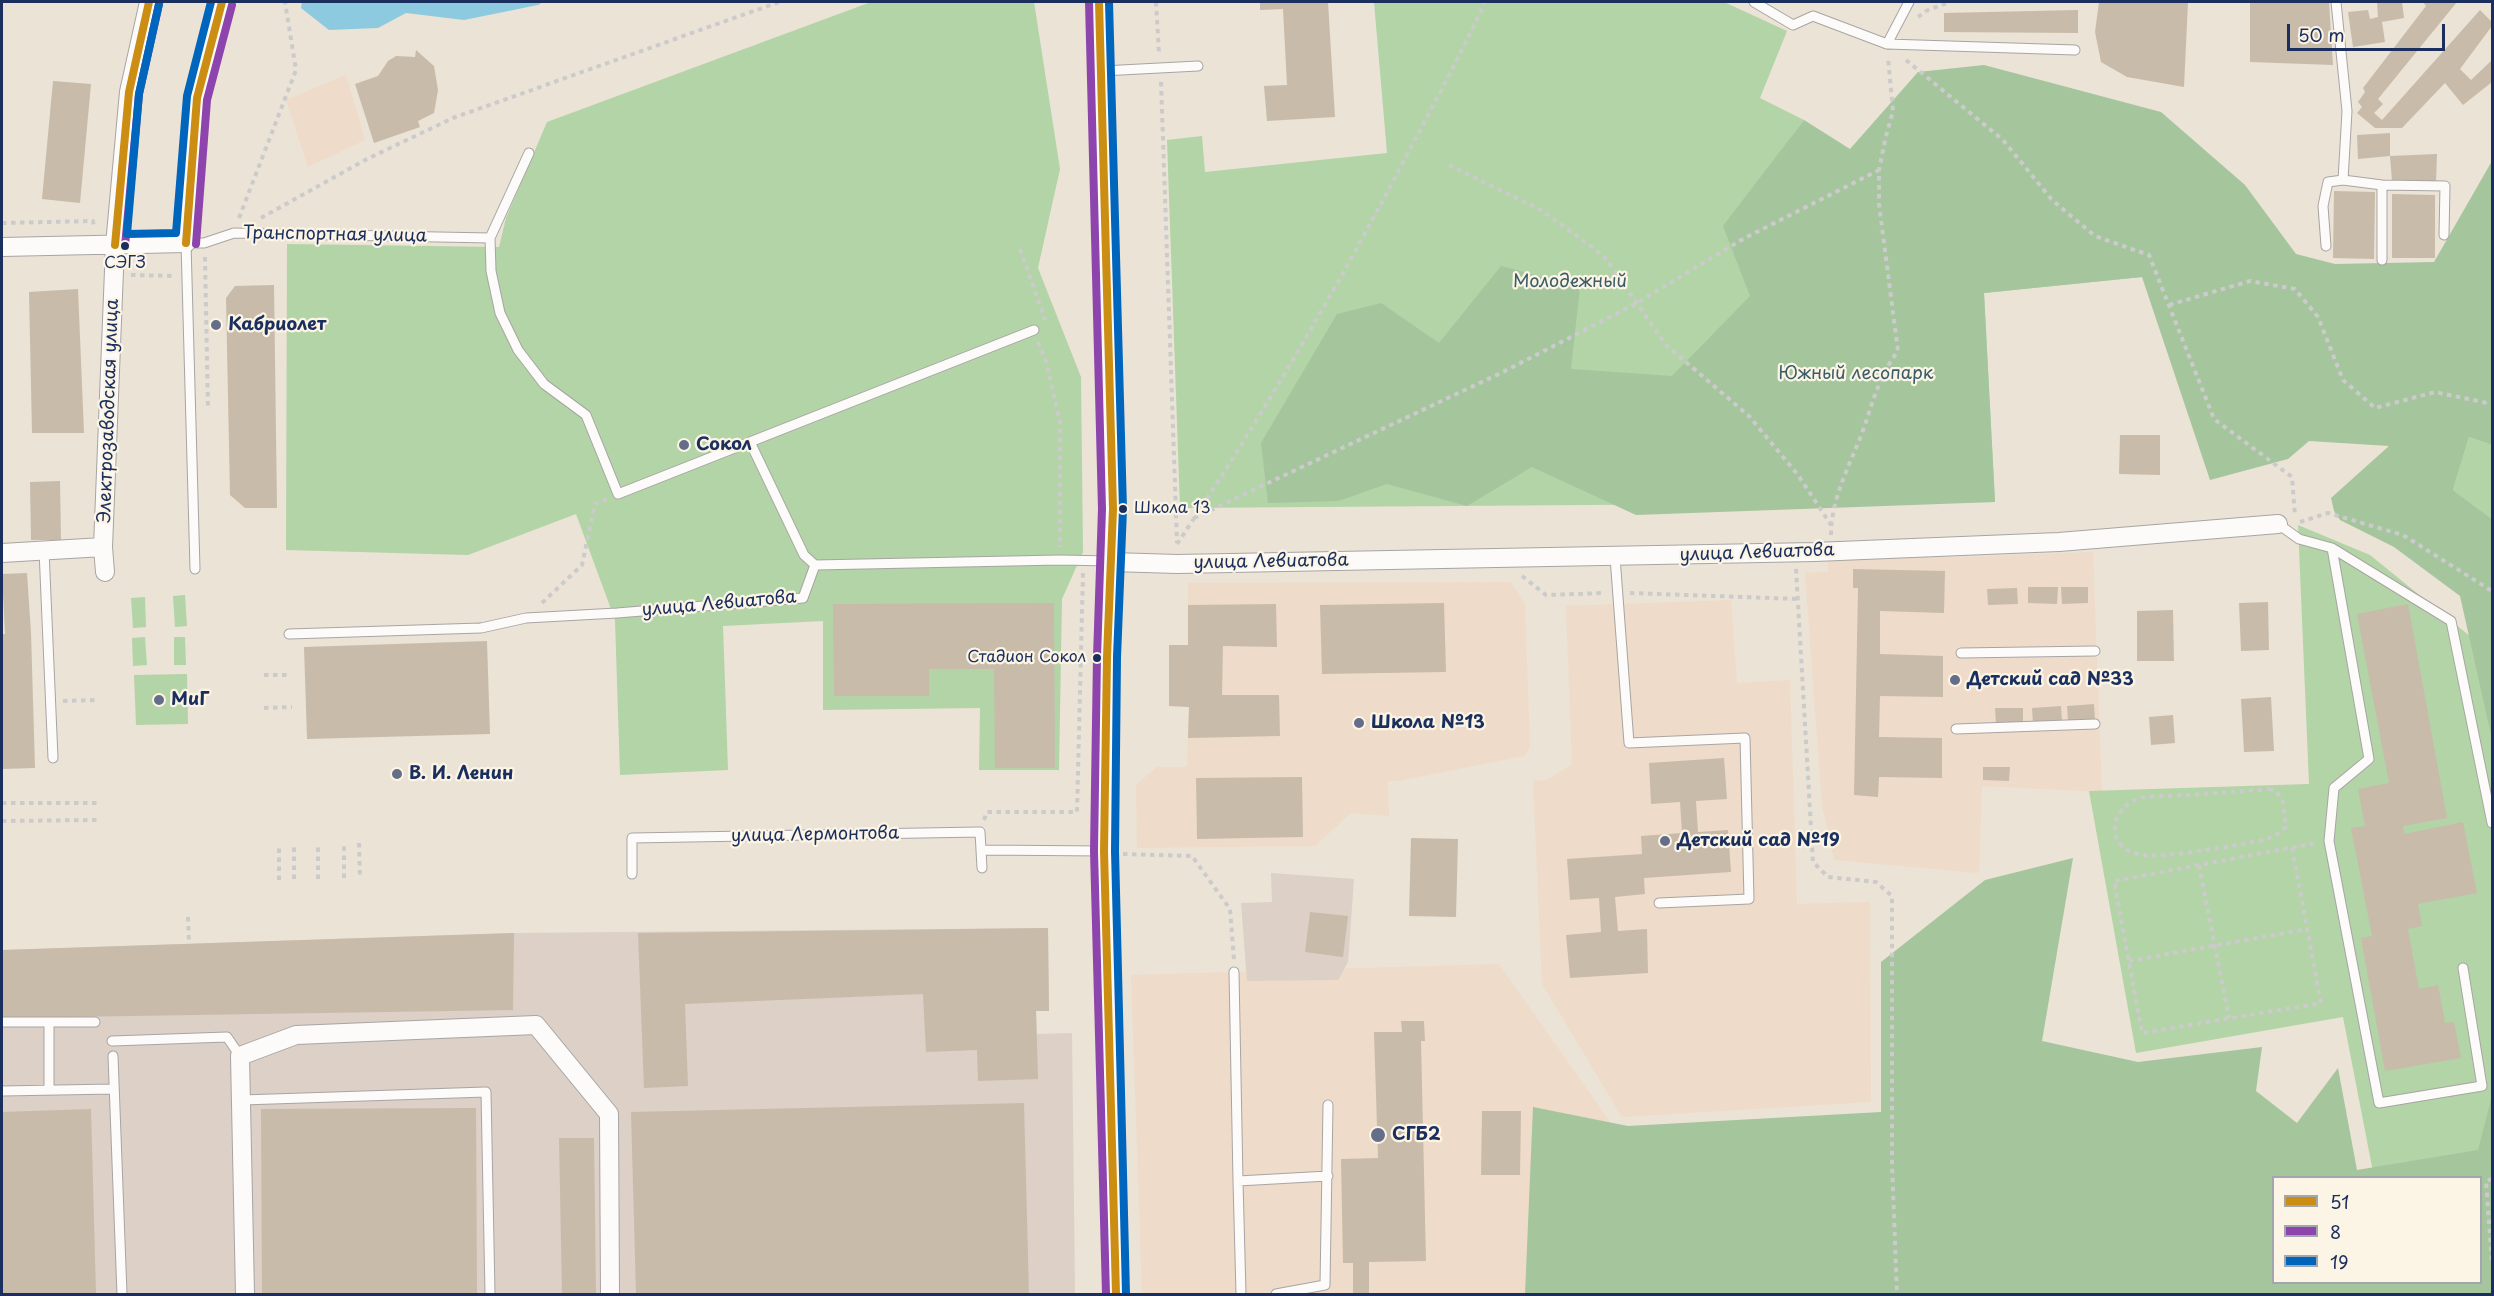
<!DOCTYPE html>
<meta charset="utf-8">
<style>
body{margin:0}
#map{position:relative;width:2494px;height:1296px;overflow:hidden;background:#ebe3d5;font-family:"Playpen Sans",sans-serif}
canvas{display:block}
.frame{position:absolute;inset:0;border:3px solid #1b2f5e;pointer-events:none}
.legend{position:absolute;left:2272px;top:1176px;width:210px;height:108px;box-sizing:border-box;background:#fcf5e5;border:2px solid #a2a6af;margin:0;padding:8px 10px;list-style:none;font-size:18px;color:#1b2f5e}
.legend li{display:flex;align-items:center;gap:12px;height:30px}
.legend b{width:30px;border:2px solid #a2a6af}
.scale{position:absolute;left:2287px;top:24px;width:158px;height:27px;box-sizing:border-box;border:3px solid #1b2f5e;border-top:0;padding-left:8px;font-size:18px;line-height:21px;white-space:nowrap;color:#1b2f5e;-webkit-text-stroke:4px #fcf5e5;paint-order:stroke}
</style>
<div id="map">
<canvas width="2494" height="1296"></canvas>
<div class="frame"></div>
<ul class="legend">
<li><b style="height:8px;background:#cb8e13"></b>51</li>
<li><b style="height:8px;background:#8e44ad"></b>8</li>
<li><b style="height:8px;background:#0065bd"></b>19</li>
</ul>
<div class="scale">50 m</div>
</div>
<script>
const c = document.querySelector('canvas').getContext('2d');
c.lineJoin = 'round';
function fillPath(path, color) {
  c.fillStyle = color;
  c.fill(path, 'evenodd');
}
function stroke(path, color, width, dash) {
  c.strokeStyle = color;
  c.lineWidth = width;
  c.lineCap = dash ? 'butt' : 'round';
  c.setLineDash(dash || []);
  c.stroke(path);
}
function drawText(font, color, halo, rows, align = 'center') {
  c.font = font + ' "Playpen Sans",sans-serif';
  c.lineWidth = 4.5;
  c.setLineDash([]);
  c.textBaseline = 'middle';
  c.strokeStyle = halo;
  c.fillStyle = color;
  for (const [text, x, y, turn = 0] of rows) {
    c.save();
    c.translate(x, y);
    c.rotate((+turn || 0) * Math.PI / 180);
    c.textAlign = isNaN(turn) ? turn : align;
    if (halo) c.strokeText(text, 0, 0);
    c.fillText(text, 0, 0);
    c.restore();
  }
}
const built = new Path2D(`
 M346,75l19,65 -57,27 -22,-67z
 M2093,552l9,240 -120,-6 -3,87 -145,-13 -12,-54 -17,-233 23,-1v-14l134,-1z
 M1511,582l14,22 5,143 -6,9 -126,25h-10l1,35 -38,-3 -36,33 -178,2 -1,-63 21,-18h30l2,-60 -20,-1v-61h19v-62z
 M1731,600l6,83 53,-3 7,224 73,-2 1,200 -249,15 -80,-133 -9,-203 14,-1 25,-16 -6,-158z
 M1499,964l232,330h-589l-11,-319z`);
const industrial = new Path2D(`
 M1271,873l83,6 -6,83 -10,18 -91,1 -6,-78 31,-1z
 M1048,928l1,83h-13l1,23 35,-1 3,261h-1073v-344l512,-17z`);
const green = new Path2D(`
 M871,2h163l26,167 -22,99 43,109 2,175 -21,47 -3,171h-80l1,-62 -157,2v-89l-100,5 5,144 -108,5 -5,-155 -39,-106 -108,41 -182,-5 1,-306 212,3 7,-29 41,-96z
 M1374,2h350l63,29 -27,67 44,22 -13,17 351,140 -158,16 11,209 -815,6 -13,-368 35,-4 3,36 182,-19z
 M2469,437l23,8v74l-39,-29z
 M2298,525l72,30 122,99v509l-118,14 -31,-160 -207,36 -47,-262 220,-7z
 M185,595l2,31 -12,1 -2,-31z
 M145,597l1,30 -13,1 -2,-30z
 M145,637l2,28 -14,1 -1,-28z
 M174,637h11l1,28h-12z
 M187,674l1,50 -52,1 -2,-50z`);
const forest = new Path2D(`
 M1984,65l177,47 84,73 51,69 39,10 99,-2 58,-101v284l-23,-8 -16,53 39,29v220l-32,-143 -66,-49 -54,-27 -6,-9 -3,-13 58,-52 -80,-5 -21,18 -78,21 -68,-203 -158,16 11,209 -359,13 -104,-48 -65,39 -80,-22 -49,17 -70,2 -7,-60 76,-129 44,-11 58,40 62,-77 79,21 -9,82 101,7 78,-80 -27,-70 81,-106 46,29 68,-77z
 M2073,858l-31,183 96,21 124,-15 -6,44 41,32 41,-55 19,102 121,-20 14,-54v198h-967l8,-187 95,19 253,-14v-150l104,-82zM2274,1178h206v104h-206z`);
const water = new Path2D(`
 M302,2h241l-5,3 -74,15 -58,-7 -28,15 -49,2 -28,-22z`);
const building = new Path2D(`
 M1260,2h68l7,115 -68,4 -3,-35 23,-1 -4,-76 -23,1z
 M2099,2h89l-4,85 -57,-10 -26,-15 -6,-30z
 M2250,2h79l4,63 -83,-3z
 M2377,2h25l2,16 -22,4 3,20 -32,5 -5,-35 20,-2 2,9 8,-2z
 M2423,2h34l-79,97 5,5 -9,9 8,7 98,-110 12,12v4l-32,43 11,11 21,-20v22l-29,23 -18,-22 -43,45h-27l-18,-15 5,-6 -4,-5 7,-10 -2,-4 63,-82z
 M2078,10v23l-134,-1v-19z
 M416,50l18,16 4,24 -4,23 -16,8 2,6 -46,16 -19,-59 23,-8 10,-15 8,-5 19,1z
 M53,81l38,3 -11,119 -38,-4z
 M2390,133v23l-32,3 -1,-24z
 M2437,154l-1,28 -44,-1 -2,-25z
 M2334,191l41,1 -1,67 -41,-1z
 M2392,194l43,1v63h-43z
 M274,285l3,223h-32l-15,-13 -4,-197 9,-12z
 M78,289l6,144h-52l-3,-141z
 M2120,435h40v40l-41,-1z
 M60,481l1,59h-30l-1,-58z
 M1853,569l92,2 -1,42 -64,-2v43l63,2v41l-63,-1 -1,41 63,1v40l-63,-1 -1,20 -24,-2 4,-207h-5z
 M27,573l4,60 4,135 -33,1v-135h3l-3,-60z
 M2028,587h30l-1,17 -29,-1z
 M2061,587h27v16l-26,1z
 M2017,588l1,16 -30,1 -1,-16z
 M2268,602l1,48 -28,1 -2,-48z
 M1054,603l1,165h-60l-1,-99h-65v27h-95l-1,-92z
 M1444,603l2,69 -124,2 -2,-69z
 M1276,604l1,43 -54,-1 -1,49h57l1,41 -92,2 1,-31 -20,-1v-61h19v-40z
 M2408,604l39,214 -44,8 1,8 59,-12 14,71 -59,11 4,22 -14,3 11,60 19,-4 7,38 9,-1 7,36 -76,13 -24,-133 11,-2 -21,-108 14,-2 -7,-37 31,-6 -32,-169z
 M2173,610l1,51h-37v-50z
 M487,641l3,93 -183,5 -3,-92z
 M2271,697l3,54 -30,1 -3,-53z
 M2094,704l1,16 -27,1 -1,-15z
 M2061,706l1,16 -29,1 -1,-15z
 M1995,708h28v16l-27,1z
 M2173,715l2,28 -24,2 -2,-28z
 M1724,758l3,41 -31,2 2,31 30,-2 3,42 -87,6 1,16 -30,3 3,34 29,-2 1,44 -78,5 -4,-43 35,-3 -2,-34 -29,2 -3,-41 75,-5 -1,-18 41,-3 -2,-31 -29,2 -2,-41z
 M1983,767h27l-1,14 -26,-1z
 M1302,777l1,60 -106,2 -1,-61z
 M1411,838l47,1 -2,78 -47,-1z
 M1310,912l38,4 -5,41 -38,-5z
 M1048,928l1,83h-13l2,68 -60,2 -1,-31 -51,2 -3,-58 -238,10 3,82 -44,2 -6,-155z
 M514,933l-1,77 -511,8v-68z
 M1401,1021h23l1,20h-4l5,220 -57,1v32h-16v-31h-10l-2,-104 37,-1 -4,-126h28z
 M1024,1103l5,191h-393l-5,-182z
 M476,1108l1,186h-215l-1,-185z
 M91,1109l5,185h-94v-182z
 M1482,1111h39l-1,64h-39z
 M559,1138h35l2,156h-34z`);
const path = new Path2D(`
 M1156,2l3,52
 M1918,17l8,-6 23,-9
 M1906,60l97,80 49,60 43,36 54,19 65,164 78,58 3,39
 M1161,82l16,461
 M1449,165l92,45 62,45 63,90 83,71 49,59 33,50
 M239,218l57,-148 -11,-68
 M261,218l106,-59 86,-41 326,-116
 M2,223l91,-2 1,6
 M1020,249l25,71
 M205,257l3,152
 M131,275l44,1
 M2169,305l81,-24 45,8 23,28 25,63 32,28 60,-16 57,12
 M1038,342l8,19 14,62v124
 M1194,518l309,-146 134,-69 106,-64 136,-69
 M2300,522l28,-9 75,22 89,56
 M1831,535c0,-34 17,-67 30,-99 11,-30 17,-59 37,-85l-19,-147v-34l6,-30 8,-29 -5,-53
 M1177,544c81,-121 155,-247 223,-376 29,-55 59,-110 85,-166
 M1796,569l17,293 15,15 48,5 16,14v268l5,130
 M1522,576l24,19 58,-2
 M1630,593l168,6
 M542,603l40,-38 13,-61 12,-5
 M264,675h26
 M63,701l32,-1
 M264,708l28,-1
 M2269,789l8,3 6,10 3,25 -10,8 -11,5c-31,5 -100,20 -127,14 -30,-6 -30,-40 -5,-53 10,-6 25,-4 36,-5 34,-2 67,-4 100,-7z
 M2,803h96
 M984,820l3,-8h90l6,-239
 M2,821l97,-1
 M359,843l1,35
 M2292,848l29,155 -179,30 -28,-152 202,-38
 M1123,854l69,2 38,53 4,51
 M2199,865l30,153
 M344,878v-35
 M294,879v-35
 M318,879v-35
 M279,880v-35
 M188,917l1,27
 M2129,961l178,-32
 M2492,1179l-6,2 6,83`);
const service = new Path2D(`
 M1754,2l39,23 20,-9 74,28 22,-42
 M2336,2l11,109 -4,69
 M1887,44l188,6
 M1102,71l96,-5
 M529,153l-39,85 1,33 9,42 18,37 26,34 42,31 32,79 416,-164
 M2382,185v75
 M2326,246l-3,-40 5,-24 15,-2 39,5 63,1 -1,49
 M750,442l54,113 11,10
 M2278,524l21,15 33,9 37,211 -35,29 -5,53 50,262 103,-17 -19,-118
 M2332,548l119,73 41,202
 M44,550l9,208
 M1615,557l14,186 116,-5 4,161 -90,4
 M195,569l-9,-326h18l30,-10 256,5
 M289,634l192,-6 45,-10 91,-5 186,-15 12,-33 245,-5 50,1
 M1961,653l134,-2
 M1956,729l139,-5
 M981,850l123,1
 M632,874v-36l348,-6 2,36
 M1234,972l4,209 90,-5
 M2,1022h93
 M112,1041l115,-4 13,19
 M113,1056l9,238
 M49,1090v-68
 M2,1091l112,-2
 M242,1100l244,-8 4,202
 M1238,1181l3,113
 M1276,1294l49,-9 3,-180`);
const minor = new Path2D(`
 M2,247l184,-4 11,-145 25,-96
 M2,553l101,-6
 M1112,562l65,2 638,-12 244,-10 219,-18
 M105,572l-2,-25 12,-302 14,-153 20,-90
 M245,1294l-5,-238 56,-21 240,-10 73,89 1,180`);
const secondary = new Path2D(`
 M1099,2l14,507 -6,148 -3,194 12,443`);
const bus1 = new Path2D(`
 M1099,2l14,507 -6,148 -3,194 12,443
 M186,243l11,-145 25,-96
 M115,245l14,-153 20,-90`);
const bus2 = new Path2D(`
 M1089,2l13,507 -5,148 -3,194 12,443
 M196,244l11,-144 25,-95
 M125,246l14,-152 20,-90`);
const bus3 = new Path2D(`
 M1109,2l14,507 -6,148 -2,194 11,443
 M159,4l-20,90 -12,140 49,-1 11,-137 24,-94`);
const markers = [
 [125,246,5,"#1b2f5e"],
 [216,325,6,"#646e88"],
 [684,445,6,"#646e88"],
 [1123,509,5,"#1b2f5e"],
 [1097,658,5,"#1b2f5e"],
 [1955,680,6,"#646e88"],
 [159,700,6,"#646e88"],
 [1359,723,6,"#646e88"],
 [397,774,6,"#646e88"],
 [1665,841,6,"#646e88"],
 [1378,1135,8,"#646e88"]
];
const busNames = [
 ["СЭГЗ",125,264],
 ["Школа 13",1134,509,"left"],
 ["Стадион Сокол",1086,658,"right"]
];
const streetNames = [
 ["Транспортная улица",335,235,1],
 ["Электрозаводская улица",109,411,-88],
 ["улица Левиатова",1757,553,-2],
 ["улица Левиатова",1271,562,-1],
 ["улица Левиатова",719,604,-5],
 ["улица Лермонтова",815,835,-1]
];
const parkNames = [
 ["Молодежный",1570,282],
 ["Южный лесопарк",1856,374]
];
const poiNames = [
 ["Кабриолет",228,325],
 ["Сокол",696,445],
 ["Детский сад №33",1967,680],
 ["МиГ",171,700],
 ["Школа №13",1371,723],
 ["В. И. Ленин",409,774],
 ["Детский сад №19",1677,841],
 ["СГБ2",1392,1135]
];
fillPath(built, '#efdbc9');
fillPath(industrial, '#dcd0c7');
fillPath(green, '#b2d4a7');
fillPath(forest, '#a5c59d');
fillPath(water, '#8dcadf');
fillPath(building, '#c8bbaa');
stroke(service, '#a7a5a4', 11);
stroke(minor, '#a7a5a4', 20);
stroke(secondary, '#a7a5a4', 26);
stroke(path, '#cccbcc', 4, [4.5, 4.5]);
stroke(service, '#fcfbf9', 9);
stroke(minor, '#fcfbf9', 18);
stroke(secondary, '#fcfbf9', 24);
stroke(bus1, '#cb8e13', 8);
stroke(bus2, '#8e44ad', 8);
stroke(bus3, '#0065bd', 8);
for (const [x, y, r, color] of markers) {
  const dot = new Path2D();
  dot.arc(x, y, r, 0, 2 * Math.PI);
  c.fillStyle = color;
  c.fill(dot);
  stroke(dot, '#fcf5e5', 2);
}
drawText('16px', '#1b2f5e', '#fcf5e5', busNames);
drawText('18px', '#1b2f5e', '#fcf5e5', streetNames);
drawText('18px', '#3a5d68', '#fcf5e5', parkNames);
drawText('bold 18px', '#1b2f5e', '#fcf5e5', poiNames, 'left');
</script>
